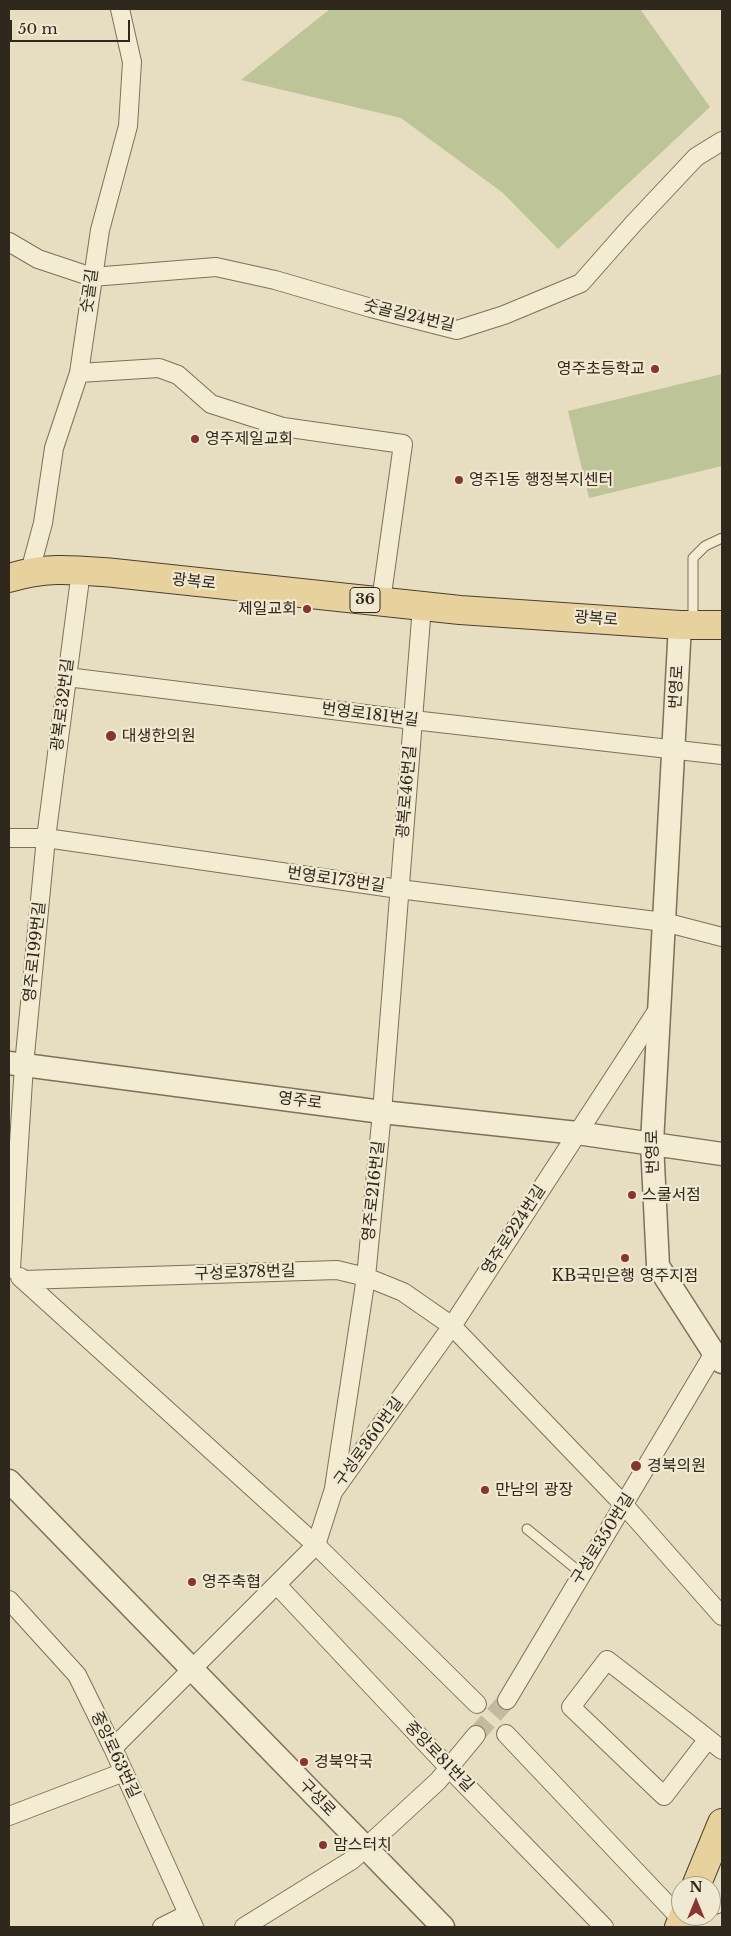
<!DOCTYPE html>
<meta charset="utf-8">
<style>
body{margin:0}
#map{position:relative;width:731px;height:1936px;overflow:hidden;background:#e7ddc1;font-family:"Libre Baskerville",serif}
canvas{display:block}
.frame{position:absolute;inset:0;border:10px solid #30271d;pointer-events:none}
.north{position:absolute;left:671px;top:1876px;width:50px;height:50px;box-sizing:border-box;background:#f0e8d0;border:1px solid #a39b88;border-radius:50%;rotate:0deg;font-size:14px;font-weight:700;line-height:20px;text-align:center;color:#30271d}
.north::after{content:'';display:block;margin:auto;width:18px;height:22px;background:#863533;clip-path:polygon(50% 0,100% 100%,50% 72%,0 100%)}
.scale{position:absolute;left:10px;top:20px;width:120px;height:22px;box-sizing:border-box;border:2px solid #30271d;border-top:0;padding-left:6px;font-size:15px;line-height:18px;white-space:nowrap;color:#30271d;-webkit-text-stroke:4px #f0e8d0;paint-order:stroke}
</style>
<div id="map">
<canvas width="731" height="1936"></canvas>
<div class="frame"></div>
<div class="north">N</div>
<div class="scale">50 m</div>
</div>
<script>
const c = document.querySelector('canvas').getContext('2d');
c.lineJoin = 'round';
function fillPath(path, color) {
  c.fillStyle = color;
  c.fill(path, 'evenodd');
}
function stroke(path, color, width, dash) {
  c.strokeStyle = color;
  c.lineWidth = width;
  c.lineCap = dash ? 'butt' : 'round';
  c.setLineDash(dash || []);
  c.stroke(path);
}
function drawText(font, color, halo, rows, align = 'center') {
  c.font = font + ' "Libre Baskerville","Noto Sans KR",serif';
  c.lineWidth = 4.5;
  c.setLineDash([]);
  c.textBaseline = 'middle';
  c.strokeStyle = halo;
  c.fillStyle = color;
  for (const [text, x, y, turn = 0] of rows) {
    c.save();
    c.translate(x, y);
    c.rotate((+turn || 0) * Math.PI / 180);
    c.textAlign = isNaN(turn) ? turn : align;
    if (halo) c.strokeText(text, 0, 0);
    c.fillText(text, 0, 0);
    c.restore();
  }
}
const green = new Path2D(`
 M330,9h310l70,98 -152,142 -55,-56 -102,-75 -160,-38z
 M722,374v92l-133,32 -21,-87z`);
const minorTunnel = new Path2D(`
 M476,1735l31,-35`);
const service = new Path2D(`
 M693,622v-64l12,-12 17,-8
 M527,1529l54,44
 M711,1911l11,-4`);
const minor = new Path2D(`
 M9,242l29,17 54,18 124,-10 59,13 96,28 86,22 47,-15 77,-32 52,-59 63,-67 26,-16
 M79,373l80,-5 19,7 33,29 72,23 120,17 -22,157
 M30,571l13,-48 11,-75 25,-75 21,-143 28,-104 4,-64 -12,-53
 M67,677l346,43 309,35
 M9,838h37l353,51 265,33 58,15
 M9,1269l2,-1 13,-203 22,-227 35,-267
 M20,1277l296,268 161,159
 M23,1280l314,-10 29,7 37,15 49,34 172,179 98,111
 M334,1488l32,-211 16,-165 40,-506
 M277,1585l172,183 155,159
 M9,1600l68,75 36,73 81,179
 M507,1700l207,-347
 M506,1734l176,186
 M708,1739l-44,57 -93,-89 36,-47c39,30 77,60 115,90
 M113,1748l203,-203 17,-53 119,-166 207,-318
 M9,1816l115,-44
 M162,1927l26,-13
 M244,1927l108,-67 86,-79 38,-46`);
const tertiary = new Path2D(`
 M680,625l-28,518 6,123 56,87 8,9
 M9,1063l373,49 195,21 145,21
 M9,1481l434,446`);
const primary = new Path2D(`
 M9,578c38,-12 66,-8 105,-5l346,37 220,15h42
 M696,1886l26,-63
 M679,1927l5,-11`);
const markers = [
 [655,369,5,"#863533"],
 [195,439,5,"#863533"],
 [459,480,5,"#863533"],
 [307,609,5,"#863533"],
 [111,736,6,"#863533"],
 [632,1195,5,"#863533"],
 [625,1258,5,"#863533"],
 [636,1466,6,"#863533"],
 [485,1490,5,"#863533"],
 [192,1582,5,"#863533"],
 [304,1762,5,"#863533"],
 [323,1845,5,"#863533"]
];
const shields = [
 [365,600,30]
];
const shieldNames = [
 ["36",365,600]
];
const streetNames = [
 ["숫골길",90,291,-82],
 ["숫골길24번길",409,316,13],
 ["광복로",194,582,6],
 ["광복로",596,619,4],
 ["번영로",677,687,-87],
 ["광복로32번길",63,705,-83],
 ["번영로181번길",370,715,7],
 ["광복로46번길",407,792,-85],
 ["번영로173번길",336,880,8],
 ["영주로199번길",35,952,-84],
 ["영주로",300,1101,7],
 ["번영로",653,1152,-91],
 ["영주로216번길",374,1191,-84],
 ["영주로224번길",514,1230,-57],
 ["구성로378번길",245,1273,-2],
 ["구성로360번길",369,1442,-54],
 ["구성로350번길",603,1539,-58],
 ["중앙로63번길",115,1755,65],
 ["중앙로81번길",439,1757,46],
 ["구성로",317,1798,46]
];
const poiNames = [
 ["영주초등학교",645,369,"right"],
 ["영주제일교회",205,439],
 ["영주1동 행정복지센터",469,480],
 ["제일교회",297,609,"right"],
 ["대생한의원",122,736],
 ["스쿨서점",642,1195],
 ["KB국민은행 영주지점",625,1276,"center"],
 ["경북의원",647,1466],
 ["만남의 광장",495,1490],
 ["영주축협",202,1582],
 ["경북약국",314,1762],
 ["맘스터치",333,1845]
];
fillPath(green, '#bdc497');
stroke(minorTunnel, '#c2b9a0', 18, [18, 9]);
stroke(service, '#7f6f5b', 11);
stroke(minor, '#7f6f5b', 20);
stroke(tertiary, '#7f6f5b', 25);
stroke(primary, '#4d3e2f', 30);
stroke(service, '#f4ebd3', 9);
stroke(minor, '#f4ebd3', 18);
stroke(tertiary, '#f4ebd3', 22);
stroke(primary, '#e7d29d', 28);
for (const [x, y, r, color] of markers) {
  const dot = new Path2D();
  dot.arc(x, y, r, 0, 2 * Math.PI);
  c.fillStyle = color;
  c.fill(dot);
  stroke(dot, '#f0e8d0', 2);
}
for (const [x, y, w] of shields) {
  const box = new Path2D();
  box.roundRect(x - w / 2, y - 12.5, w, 25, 4);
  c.fillStyle = '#f0e8d0';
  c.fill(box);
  stroke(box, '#30271d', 1);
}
drawText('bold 15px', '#30271d', null, shieldNames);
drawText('16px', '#30271d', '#f0e8d0', streetNames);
drawText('16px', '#30271d', '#f0e8d0', poiNames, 'left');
</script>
